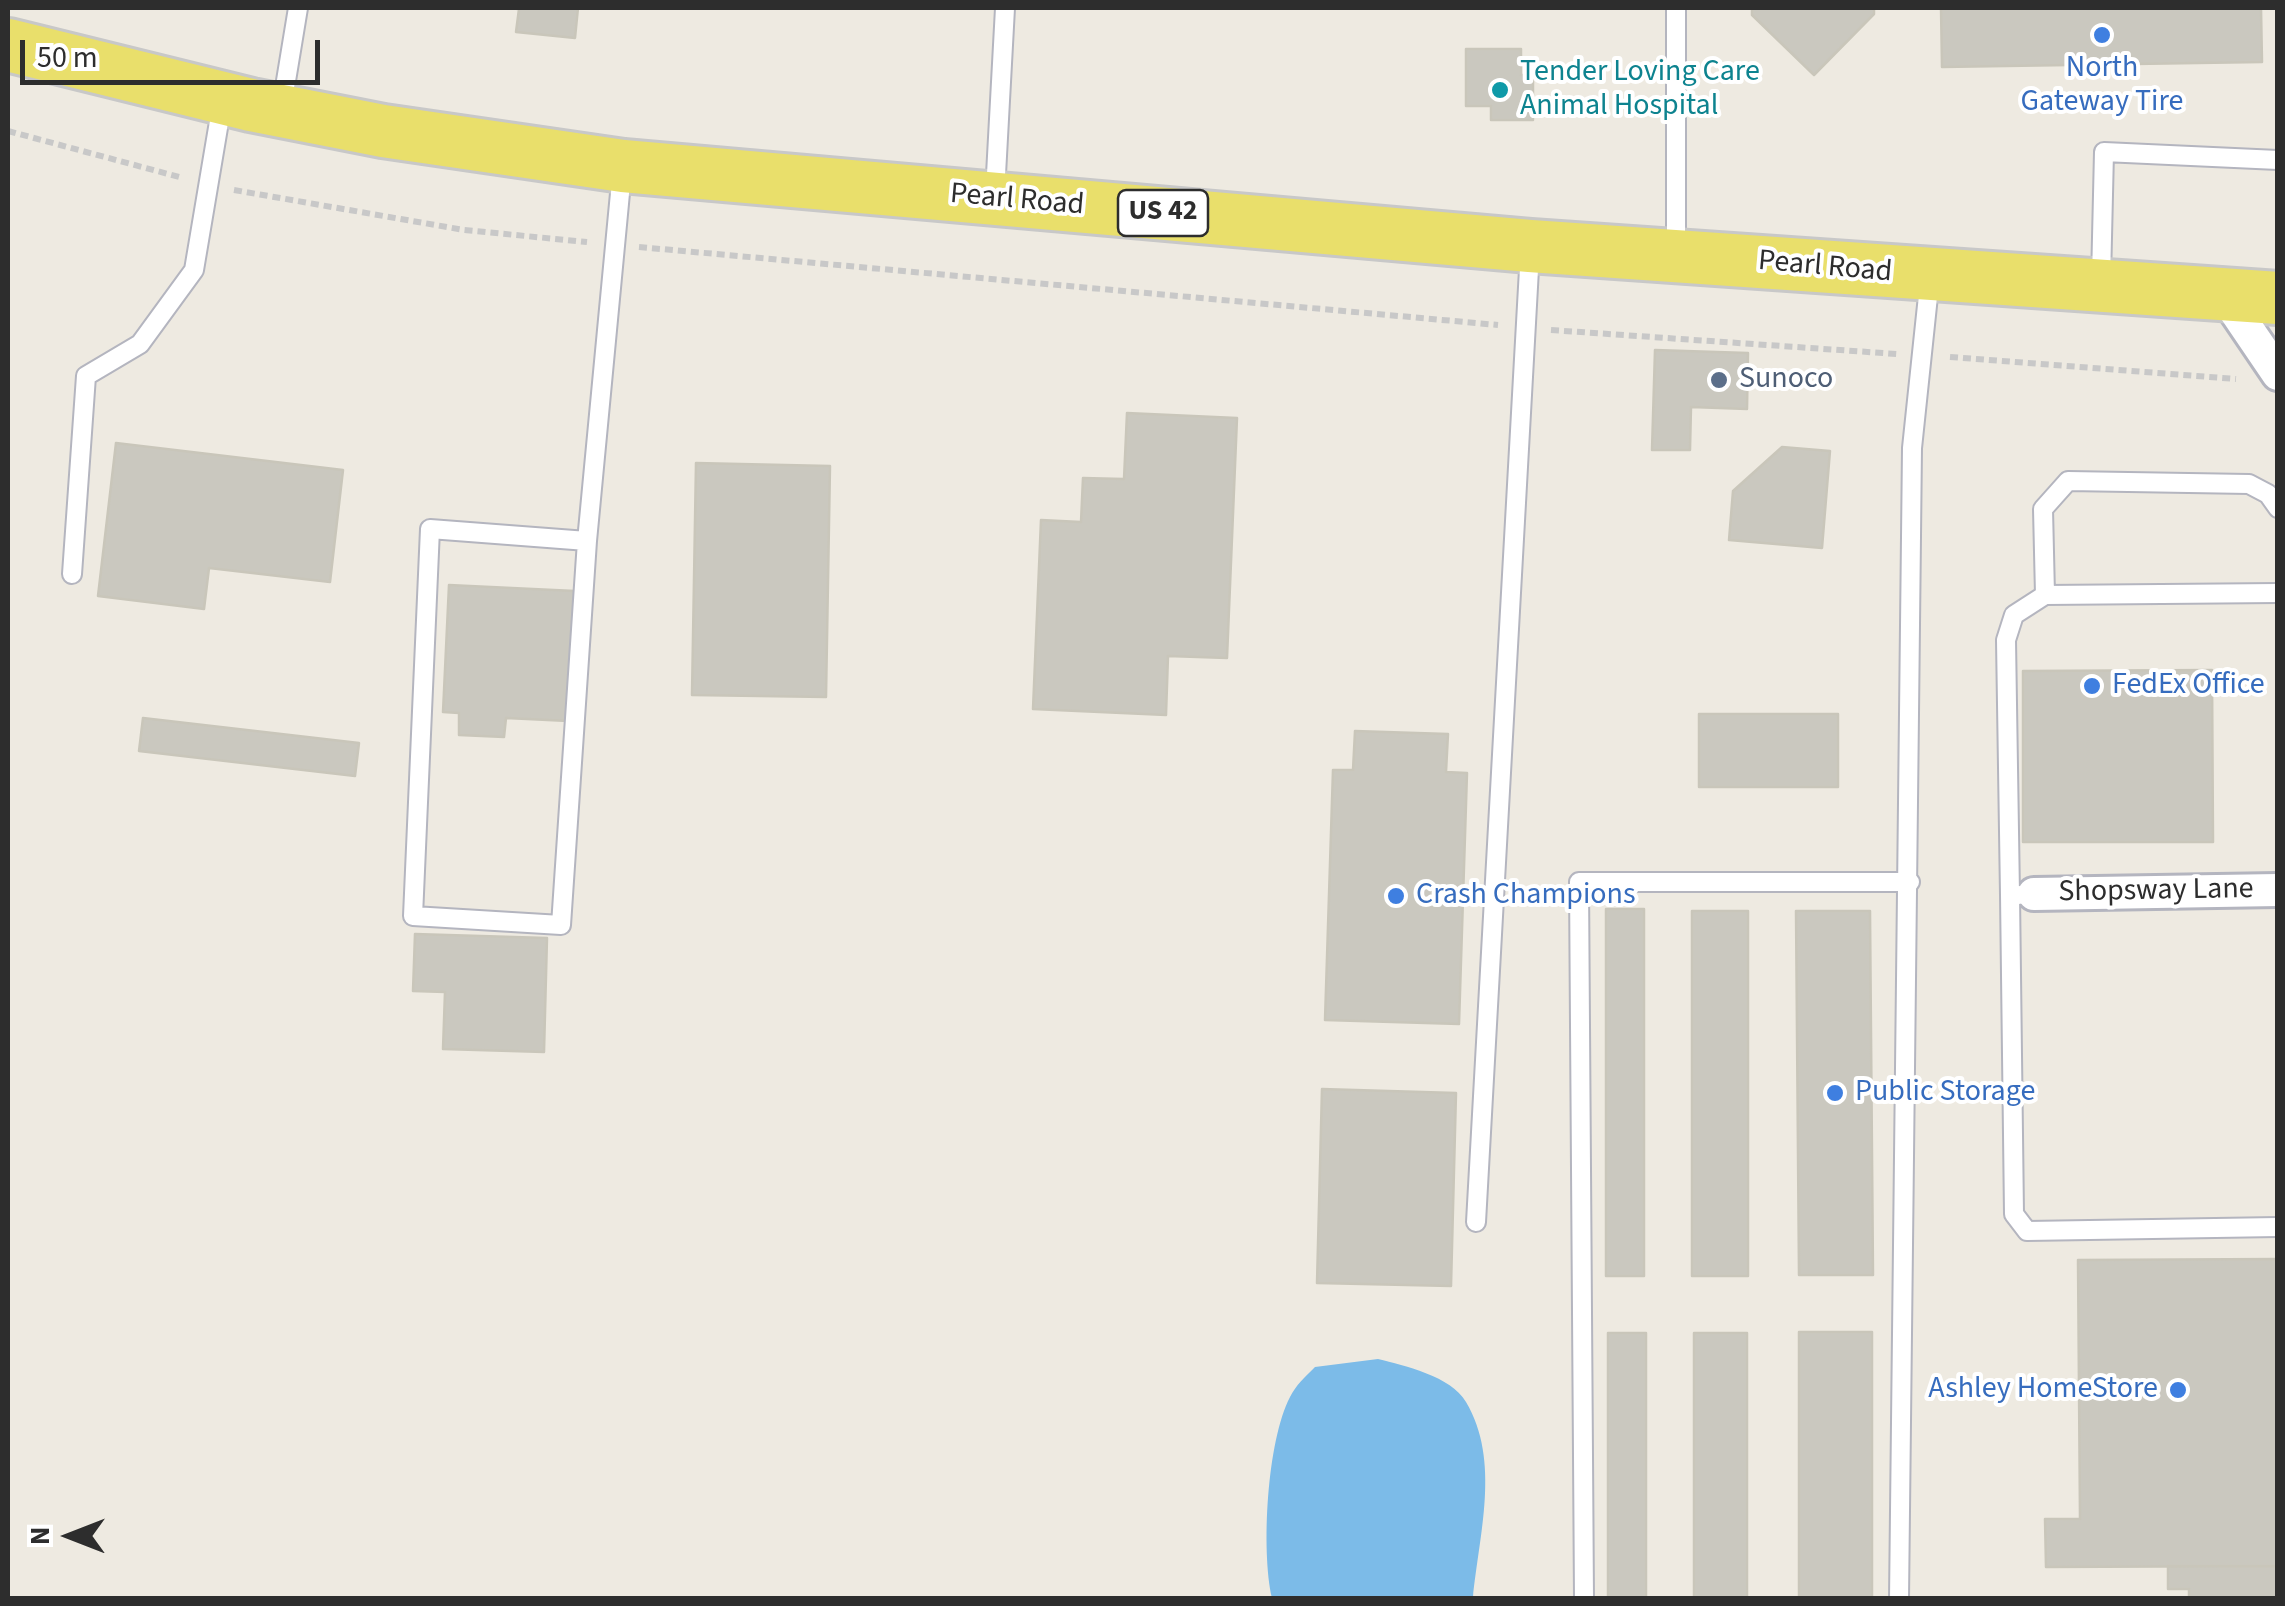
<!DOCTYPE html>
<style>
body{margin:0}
#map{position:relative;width:2285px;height:1606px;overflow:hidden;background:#eeeae1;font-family:"Source Sans 3",sans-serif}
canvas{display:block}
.frame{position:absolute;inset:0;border:10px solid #2d2d2d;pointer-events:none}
.north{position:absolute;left:20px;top:1486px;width:100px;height:100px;-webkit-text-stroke:8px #fff;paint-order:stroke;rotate:270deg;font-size:28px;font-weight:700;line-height:40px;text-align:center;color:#2d2d2d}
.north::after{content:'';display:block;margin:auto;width:35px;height:45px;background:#2d2d2d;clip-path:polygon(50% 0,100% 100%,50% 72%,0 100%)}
.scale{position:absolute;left:20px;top:40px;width:300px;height:45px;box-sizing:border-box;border:5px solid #2d2d2d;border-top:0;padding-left:12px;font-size:30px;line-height:35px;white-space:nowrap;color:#2d2d2d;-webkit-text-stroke:8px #fff;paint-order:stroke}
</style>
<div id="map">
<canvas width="2285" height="1606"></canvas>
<div class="frame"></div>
<div class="north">N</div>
<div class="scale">50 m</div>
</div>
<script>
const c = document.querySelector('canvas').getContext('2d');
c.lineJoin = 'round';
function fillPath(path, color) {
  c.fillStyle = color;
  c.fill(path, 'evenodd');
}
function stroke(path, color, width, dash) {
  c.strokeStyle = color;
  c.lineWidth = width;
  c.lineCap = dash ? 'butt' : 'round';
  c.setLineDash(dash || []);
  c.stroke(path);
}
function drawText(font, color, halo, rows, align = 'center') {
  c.font = font + ' "Source Sans 3",sans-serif';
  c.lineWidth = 8;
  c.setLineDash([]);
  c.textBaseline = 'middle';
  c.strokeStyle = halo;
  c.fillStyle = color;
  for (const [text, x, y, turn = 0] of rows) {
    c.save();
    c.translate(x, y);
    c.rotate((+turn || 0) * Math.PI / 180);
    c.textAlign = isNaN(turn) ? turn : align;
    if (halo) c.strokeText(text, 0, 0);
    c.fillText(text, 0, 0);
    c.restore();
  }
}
const water = new Path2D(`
 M1378,1359c27,7 73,17 88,43 35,59 13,133 7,196h-201c-11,-48 -5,-157 18,-201 6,-12 15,-20 25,-30z`);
const building = new Path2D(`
 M504,8h74l-3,30 -59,-6 3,-23z
 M1752,8h122v6l-60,61 -62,-60z
 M1941,8h320l1,54 -320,5z
 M1466,49h55v26h12v45h-42v-14h-25z
 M1655,350l93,3 -1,56 -56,-2 -1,43h-38z
 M1127,413l110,5 -10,240 -59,-2 -2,59 -133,-6 8,-189 40,2 2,-44 41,1z
 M116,443l227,27 -13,112 -121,-14 -5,41 -106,-13z
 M1782,447l48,4 -8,97 -93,-8 4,-49z
 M696,463l134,3 -4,231 -134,-2z
 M449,585l126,6 -7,130 -62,-3 -2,19 -45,-2v-22l-16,-1z
 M2212,670l1,172h-190v-171z
 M1699,714h139v73h-139z
 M143,718l216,25 -4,33 -216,-25z
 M1355,731l93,3 -2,38 21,1 -8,251 -134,-4 8,-250h20z
 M1606,909h38v367h-38z
 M1692,911h56v365h-56z
 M1796,911h74l3,364h-74z
 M415,934l132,4 -3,114 -101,-3 2,-57 -32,-1z
 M1322,1089l134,4 -5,193 -134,-3z
 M2278,1259v307l-232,1 -1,-48h35l-2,-259z
 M1799,1332h73v266h-73z
 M1608,1333h38v265h-38z
 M1694,1333h53v265h-53z
 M2168,1566h110v32h-89v-9h-21z`);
const path = new Path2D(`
 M8,131l175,47
 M234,190l230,40 123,12
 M639,247l859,78
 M1551,330l346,24
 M1950,357l286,22`);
const lane = new Path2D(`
 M1676,8v243
 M282,105l16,-97
 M995,193l10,-185
 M2101,280l3,-128 174,8
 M587,541l-157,-12 -17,387 148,9 26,-384 35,-369
 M72,574l14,-198 54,-32 54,-74 28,-166
 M2045,595l-2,-86 25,-28 181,3 19,10 10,14
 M2010,895l4,319 13,17 251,-4
 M2019,895h-9l-4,-255 8,-25 31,-20 233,-2
 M1476,1222l54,-971
 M1584,1598l-5,-716h331
 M1899,1598l13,-1150 18,-171`);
const street = new Path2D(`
 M2223,293l55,81
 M2034,894l244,-4`);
const primary = new Path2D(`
 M8,45l243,60 132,26 240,35 907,80 748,52`);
const markers = [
 [2102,35,10,"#3f7fe0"],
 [1500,90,10,"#0f9aa8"],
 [1719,380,10,"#5c6f8a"],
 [2092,686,10,"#3f7fe0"],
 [1396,896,10,"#3f7fe0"],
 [1835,1093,10,"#3f7fe0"],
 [2178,1390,10,"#3f7fe0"]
];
const shields = [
 [1163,213,90]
];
const shieldNames = [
 ["US 42",1163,213]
];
const shopNames = [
 ["North",2102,69,"center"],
 ["Gateway Tire",2102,103,"center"],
 ["FedEx Office",2112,686],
 ["Crash Champions",1416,896],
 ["Public Storage",1855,1093],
 ["Ashley HomeStore",2158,1390,"right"]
];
const cultureNames = [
 ["Tender Loving Care",1520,73],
 ["Animal Hospital",1520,107]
];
const streetNames = [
 ["Pearl Road",1017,201,5],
 ["Pearl Road",1825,268,5],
 ["Shopsway Lane",2156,892,-1]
];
const serviceNames = [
 ["Sunoco",1739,380]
];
fillPath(water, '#7cbbe8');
fillPath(building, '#cac8bf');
stroke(building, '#c9c6ba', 2.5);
stroke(lane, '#b4b5bf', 22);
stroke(street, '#b4b5bf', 38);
stroke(primary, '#c8c8c8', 58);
stroke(path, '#c8c8c8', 6, [8, 5]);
stroke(lane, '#fff', 18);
stroke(street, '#fff', 32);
stroke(primary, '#e9df6b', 52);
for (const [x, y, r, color] of markers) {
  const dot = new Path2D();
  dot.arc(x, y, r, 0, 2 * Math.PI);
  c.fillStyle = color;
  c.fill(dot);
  stroke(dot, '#fff', 4);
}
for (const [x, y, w] of shields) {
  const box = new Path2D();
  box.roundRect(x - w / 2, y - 23, w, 46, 8);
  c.fillStyle = '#fff';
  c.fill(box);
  stroke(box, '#2d2d2d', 2.5);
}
drawText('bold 28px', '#2d2d2d', null, shieldNames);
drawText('30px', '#366cbe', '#fff', shopNames, 'left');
drawText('30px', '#0d838f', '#fff', cultureNames, 'left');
drawText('30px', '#2d2d2d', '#fff', streetNames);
drawText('30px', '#4e5e75', '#fff', serviceNames, 'left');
</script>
